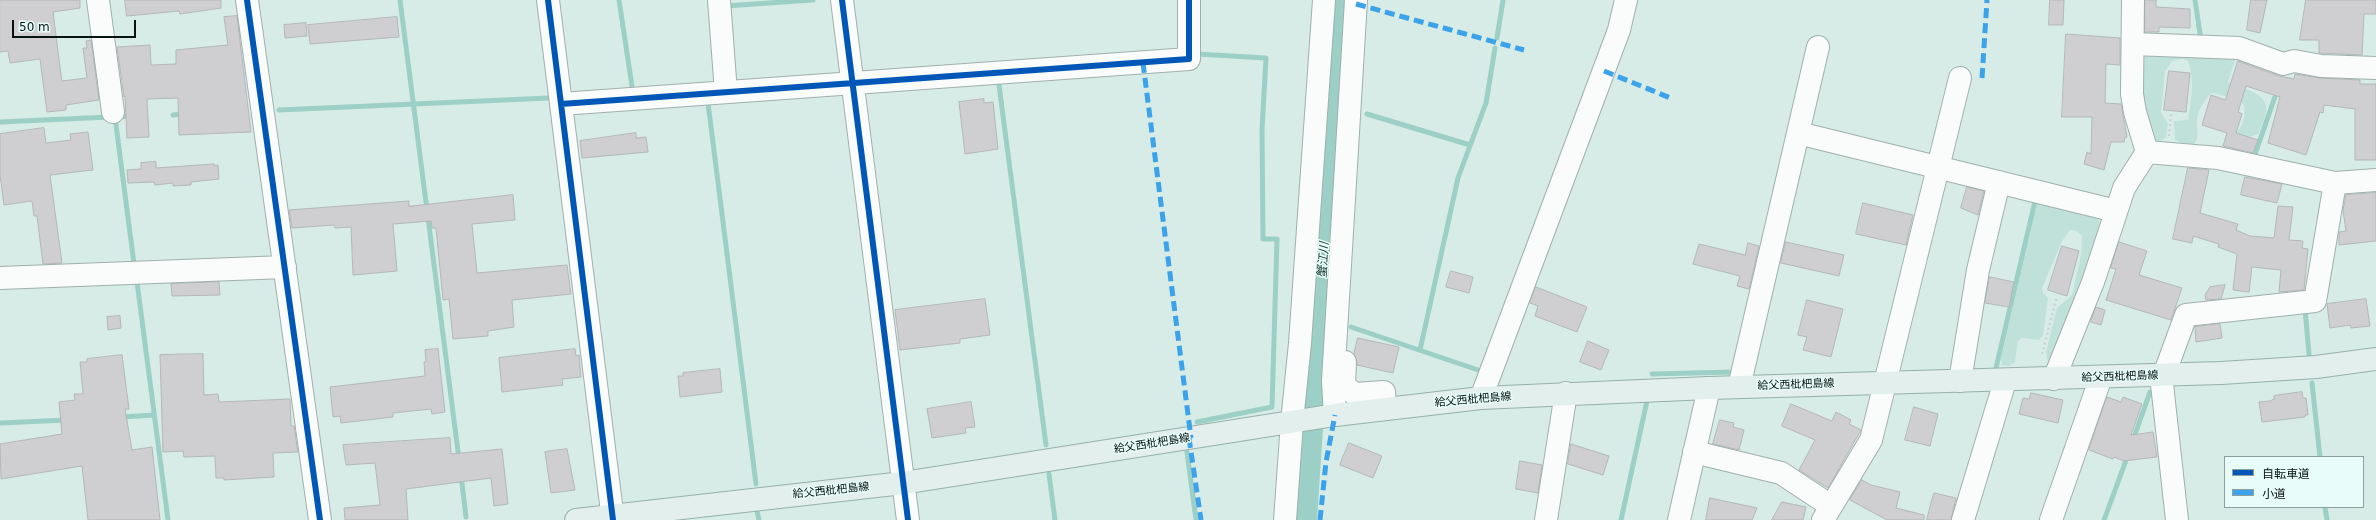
<!DOCTYPE html>
<meta charset="utf-8">
<style>
body{margin:0}
#map{position:relative;width:2376px;height:520px;overflow:hidden;background:#d7ece7;font-family:"DejaVu Sans","Noto Sans JP",sans-serif}
canvas{display:block}
.legend{position:absolute;left:2224px;top:456px;width:140px;height:52px;box-sizing:border-box;background:#e8fdf9;border:1px solid #8e9f9c;margin:0;padding:5px 7px;list-style:none;font-size:12px;color:#071311}
.legend li{display:flex;align-items:center;gap:8px;height:20px}
.legend b{width:20px;border:1px solid #8e9f9c}
.scale{position:absolute;left:12px;top:20px;width:124px;height:18px;box-sizing:border-box;border:2px solid #071311;border-top:0;padding-left:5px;font-size:12px;line-height:14px;white-space:nowrap;color:#071311;-webkit-text-stroke:3px #e8fdf9;paint-order:stroke}
</style>
<div id="map">
<canvas width="2376" height="520"></canvas>
<ul class="legend">
<li><b style="height:5px;background:#0057b8"></b>自転車道</li>
<li><b style="height:5px;background:#3ca2ea"></b>小道</li>
</ul>
<div class="scale">50 m</div>
</div>
<script>
const c = document.querySelector('canvas').getContext('2d');
c.lineJoin = 'round';
function fillPath(path, color) {
  c.fillStyle = color;
  c.fill(path, 'evenodd');
}
function stroke(path, color, width, dash) {
  c.strokeStyle = color;
  c.lineWidth = width;
  c.lineCap = dash ? 'butt' : 'round';
  c.setLineDash(dash || []);
  c.stroke(path);
}
function drawText(font, color, halo, rows, align = 'center') {
  c.font = font + ' "DejaVu Sans","Noto Sans JP",sans-serif';
  c.lineWidth = 3;
  c.setLineDash([]);
  c.textBaseline = 'middle';
  c.strokeStyle = halo;
  c.fillStyle = color;
  for (const [text, x, y, turn = 0] of rows) {
    c.save();
    c.translate(x, y);
    c.rotate((+turn || 0) * Math.PI / 180);
    c.textAlign = isNaN(turn) ? turn : align;
    if (halo) c.strokeText(text, 0, 0);
    c.fillText(text, 0, 0);
    c.restore();
  }
}
const green = new Path2D(`
 M2138,50l98,7 -8,25c11,5 38,11 38,25 1,8 -5,20 -8,27l-14,5 -11,-3c10,-9 13,-18 11,-31l-5,-5 -25,-7h-3c-6,8 -13,16 -14,26 -1,13 4,17 -5,29l-10,-4 -7,-5 -1,-18 14,-1c3,-19 7,-41 0,-59l-5,-2 -11,2 -7,10 -4,41 7,12 -2,13 -10,7 -5,-2 -12,-38z
 M2038,199l58,16 8,17 -49,131 -8,-4 -1,-7 11,-44 15,-13 9,-40 1,-19 -5,-5 -7,-1 -8,11 -20,47 1,5 5,5 -5,37 -4,5 -17,-2 -4,3 -3,21 -6,4 -7,-1 -1,-6z`);
const water = new Path2D(`
 M1332,0h19l-34,520h-22z`);
const stream = new Path2D(`
 M400,0l59,459
 M619,0l14,93
 M2195,0l6,40
 M725,6l88,-6
 M1497,38l6,-38
 M1197,54l69,4 -4,72 1,109h14l-5,168 -75,15
 M999,85l47,360
 M708,103l48,381
 M279,110l270,-12
 M1367,114l103,31
 M173,115l12,-1
 M115,117l19,147
 M0,122l132,-6
 M2253,160l24,-69
 M137,282l31,238
 M2305,309l4,45
 M1351,327l130,44
 M1420,350l38,-172 28,-75 9,-55
 M1996,368l40,-171
 M1652,374l82,-2
 M2312,383l8,74
 M121,417l33,-2
 M0,423l67,-3
 M2133,440l17,-48
 M1187,452l9,68
 M1049,474l6,46
 M461,475l5,42
 M2325,507l2,13
 M757,511l2,9
 M1621,520l26,-119
 M2104,520l24,-65`);
const building = new Path2D(`
 M0,0h80v8l-27,4 8,63 1,6 25,-3 -4,-30h4l-1,-7 5,-1 8,60 -33,5v5l-19,2 -7,-53 -30,4 -2,-12 -8,1z
 M125,0h96v8l-41,6 -1,-3 -52,5z
 M2050,0h14l-1,25h-14z
 M2145,0h11v7l34,2v19l-31,-1v5h-14z
 M2251,0h16l-7,33 -13,-3z
 M2306,0h70v14h-12l-2,41 -43,-2v-13h-19z
 M237,16l14,116 -72,3 -1,-37 -31,1 2,38 -22,1 -2,-42 -1,1 -7,-50 33,-2 1,20 25,-1v-14l52,-5 -4,-28z
 M397,17l2,20 -89,7 -2,-19z
 M306,23l1,13 -22,2 -1,-13z
 M2066,34l54,4v27l-14,-1 -1,39 16,1 6,33h-2l-1,5h-13l-7,28 -20,-6 3,-12 4,2 1,-37h-30z
 M2238,61l41,15 15,3 1,-5 25,4 40,2v4h16v76h-21v-51l-31,-4 -1,8 -3,-1 -14,43 -38,-12 12,-46 -34,-11 -8,26 4,2 -6,19 22,7 -5,13 -30,-7 4,-13 -25,-8 9,-30 14,5z
 M2169,71l21,2 -4,39 -22,-2z
 M984,99v4l9,-1 5,47 -33,5 -6,-52z
 M44,128l2,15 25,-3 -1,-6 18,-2 5,38 -43,5 12,88 -19,1 -6,-48h-3l-2,-15 -28,4 -4,-30v-41z
 M636,133v5l10,-1 2,15 -66,6 -2,-17z
 M156,162v6l58,-4v2l4,-1 1,14 -28,3v3l-18,1v-3l-18,2 -1,-3 -26,1 -1,-13 14,-1v-6z
 M2188,168l21,2 -9,43 38,11 -2,6 14,6 24,2 4,-32 15,1 -4,33 14,1 -1,7 6,1 -4,41 -25,2 2,-22 -29,-3 -3,25 -16,-2 4,-36 -19,-7 1,-3 -26,-8 -1,7 -19,-4z
 M2245,177l37,7 -5,19 -36,-8z
 M1967,187l17,4 -6,24 -17,-7z
 M2376,193v48l-37,4v-13l7,-1 -3,-21 3,-15z
 M513,195l2,25 -43,4 5,49 90,-8 4,29 -59,6 2,27 -26,4v5l-35,3 -4,-40 -6,1 -7,-72h-4l-1,-7 -38,3 4,47 -44,4 -2,-48 -16,1 -1,-3 -42,3 -3,-18 120,-9v5z
 M1863,203l50,12 -7,30 -50,-11z
 M1786,242l58,13 -5,21 -58,-13z
 M2119,242l28,9 -8,24 43,13 -11,32 -65,-20 10,-31 -5,-1z
 M1748,243l11,3 -10,43 -12,-3 3,-10 -47,-12 6,-20 46,11z
 M2062,246l17,5 -12,45 -19,-6z
 M1451,271l22,6 -4,16 -23,-6z
 M1990,277l24,5 -5,25 -24,-4z
 M219,282l1,13 -48,1 -1,-12z
 M2225,285l-4,14 -15,1 -1,-5 5,-8z
 M1536,287l51,20 -10,25 -42,-16 3,-10 -8,-3z
 M985,299l5,36 -30,4v4l-60,7 -5,-40z
 M2366,299l4,27 -19,2 -1,-3 -20,3 -3,-24z
 M1807,300l36,9 -12,48 -28,-7 4,-13 -9,-2z
 M2096,307l9,3 -4,15 -10,-3z
 M120,316l1,12 -13,2 -1,-13z
 M2220,324l2,14 -26,4 -1,-15z
 M1358,338l41,9 -6,26 -36,-8 -3,-11z
 M1588,341l21,9 -8,20 -21,-8z
 M438,349l7,63 -13,2 -1,-5 -38,4v4l-52,6 -1,-7 -7,1 -3,-30 95,-11 -1,-14 2,-1 -1,-11z
 M575,349l1,7 3,-1 2,22 -19,2 1,6 -61,7 -3,-34z
 M203,354l1,41 14,-1 1,8 71,-3 1,27h3l4,26 -25,1 1,24 -50,3v-2h-8l-1,-22 -31,1 -1,-6 -20,1 -3,-97z
 M122,355l7,54h-4l7,41 20,-3 8,73h-72l-6,-54 -81,13 -1,-35 62,-10 -3,-32 16,-2 -1,-6h9l-3,-32h7v-3z
 M720,369l2,23 -42,5 -2,-21h5v-3z
 M2302,392l1,6h3l2,17h-3v2l-43,5 -3,-20 11,-1 4,-2v-3z
 M2031,393l32,7 -5,23 -39,-9 4,-16 6,1z
 M2107,397l14,5 2,-5 19,7 -11,31 22,-3 4,25 -33,4 -10,-4 -1,2 -24,-9z
 M971,402l4,25 -10,1 1,5 -34,5 -5,-29z
 M1791,404l41,17 4,-9 15,8 -2,4 12,6 -33,58 -29,-18 16,-30 -33,-14z
 M1914,407l24,7 -8,32 -25,-6z
 M1720,420l14,3 -1,4 11,3 -5,20 -26,-6z
 M450,438l1,16 51,-5 6,55 -14,2 -3,-28 -85,11 2,31h-63l-1,-12 36,-3 -5,-42 -29,2 -3,-20z
 M1349,443l33,13 -9,22 -33,-13z
 M1571,444l38,12 -6,19 -35,-11z
 M567,449l8,41 -24,3 -6,-41z
 M1520,461l22,4 -4,28 -22,-4z
 M1862,480l9,5 29,7 -4,16 28,7v5h-37l-37,-20z
 M1934,493l22,5 -5,22h-24z
 M1710,498l47,10 -5,12h-46z
 M1782,502l24,5 -3,13h-31z`);
const path = new Path2D(`
 M2169,136l2,-22
 M2042,354l15,-58`);
const minor = new Path2D(`
 M98,0l15,112
 M247,0l73,520
 M548,0l65,520
 M719,0l7,92
 M842,0l66,520
 M2133,0l-1,94 3,18 12,40
 M2133,44l106,4 44,16 11,-3 27,5 55,2
 M561,104l628,-45v-59
 M1798,133l318,78
 M0,278l285,-11
 M1345,362l-1,24 11,8 29,-2 1,17
 M2161,375l16,145
 M2164,375l22,-60 129,-14 20,-118
 M2054,379l39,-97 31,-94 23,-36 71,6 117,25 41,-3
 M1960,381l18,-111 21,-88
 M1739,387l79,-340
 M1481,398l138,-368 7,-30
 M1335,415l-2,-34 23,-381
 M1694,452l87,21 50,33
 M1285,520l7,-98 8,-79 24,-343
 M1546,520l20,-127
 M1679,520l30,-132
 M1823,520l48,-80 89,-362
 M1963,520l42,-139
 M2051,520l50,-143`);
const major = new Path2D(`
 M576,520l327,-37 432,-68 146,-17 228,-10 512,-15 95,-6 60,-8`);
const quiet = new Path2D(`
 M1356,4l168,46
 M1143,63l48,375
 M1604,71l69,28
 M1982,78l5,-78
 M1189,438l12,82
 M1320,520l6,-58 9,-47`);
const cycleway = new Path2D(`
 M247,0l73,520
 M548,0l65,520
 M842,0l66,520
 M561,104l628,-45v-59`);
const streetNames = [
 ["給父西枇杷島線",2120,377,-2],
 ["給父西枇杷島線",1796,385,-2],
 ["給父西枇杷島線",1473,400,-5],
 ["給父西枇杷島線",1152,444,-9],
 ["給父西枇杷島線",831,491,-6]
];
const waterNames = [
 ["蟹江川",1324,260,-86]
];
fillPath(green, '#bfe1da');
fillPath(water, '#9ccfc5');
stroke(stream, '#9ccfc5', 5);
fillPath(building, '#cfced0');
stroke(building, '#b3b7b7', 1);
stroke(minor, '#a0b0ac', 24);
stroke(major, '#96b0ab', 24);
stroke(path, '#ccd2d1', 2.5, [2, 3]);
stroke(minor, '#f9fcfb', 22);
stroke(major, '#e2efec', 22);
stroke(quiet, '#3ca2ea', 5, [10, 5]);
stroke(cycleway, '#0057b8', 6);
drawText('11px', '#071311', '#e8fdf9', streetNames);
drawText('italic 12px', '#163631', '#e8fdf9', waterNames);
</script>
